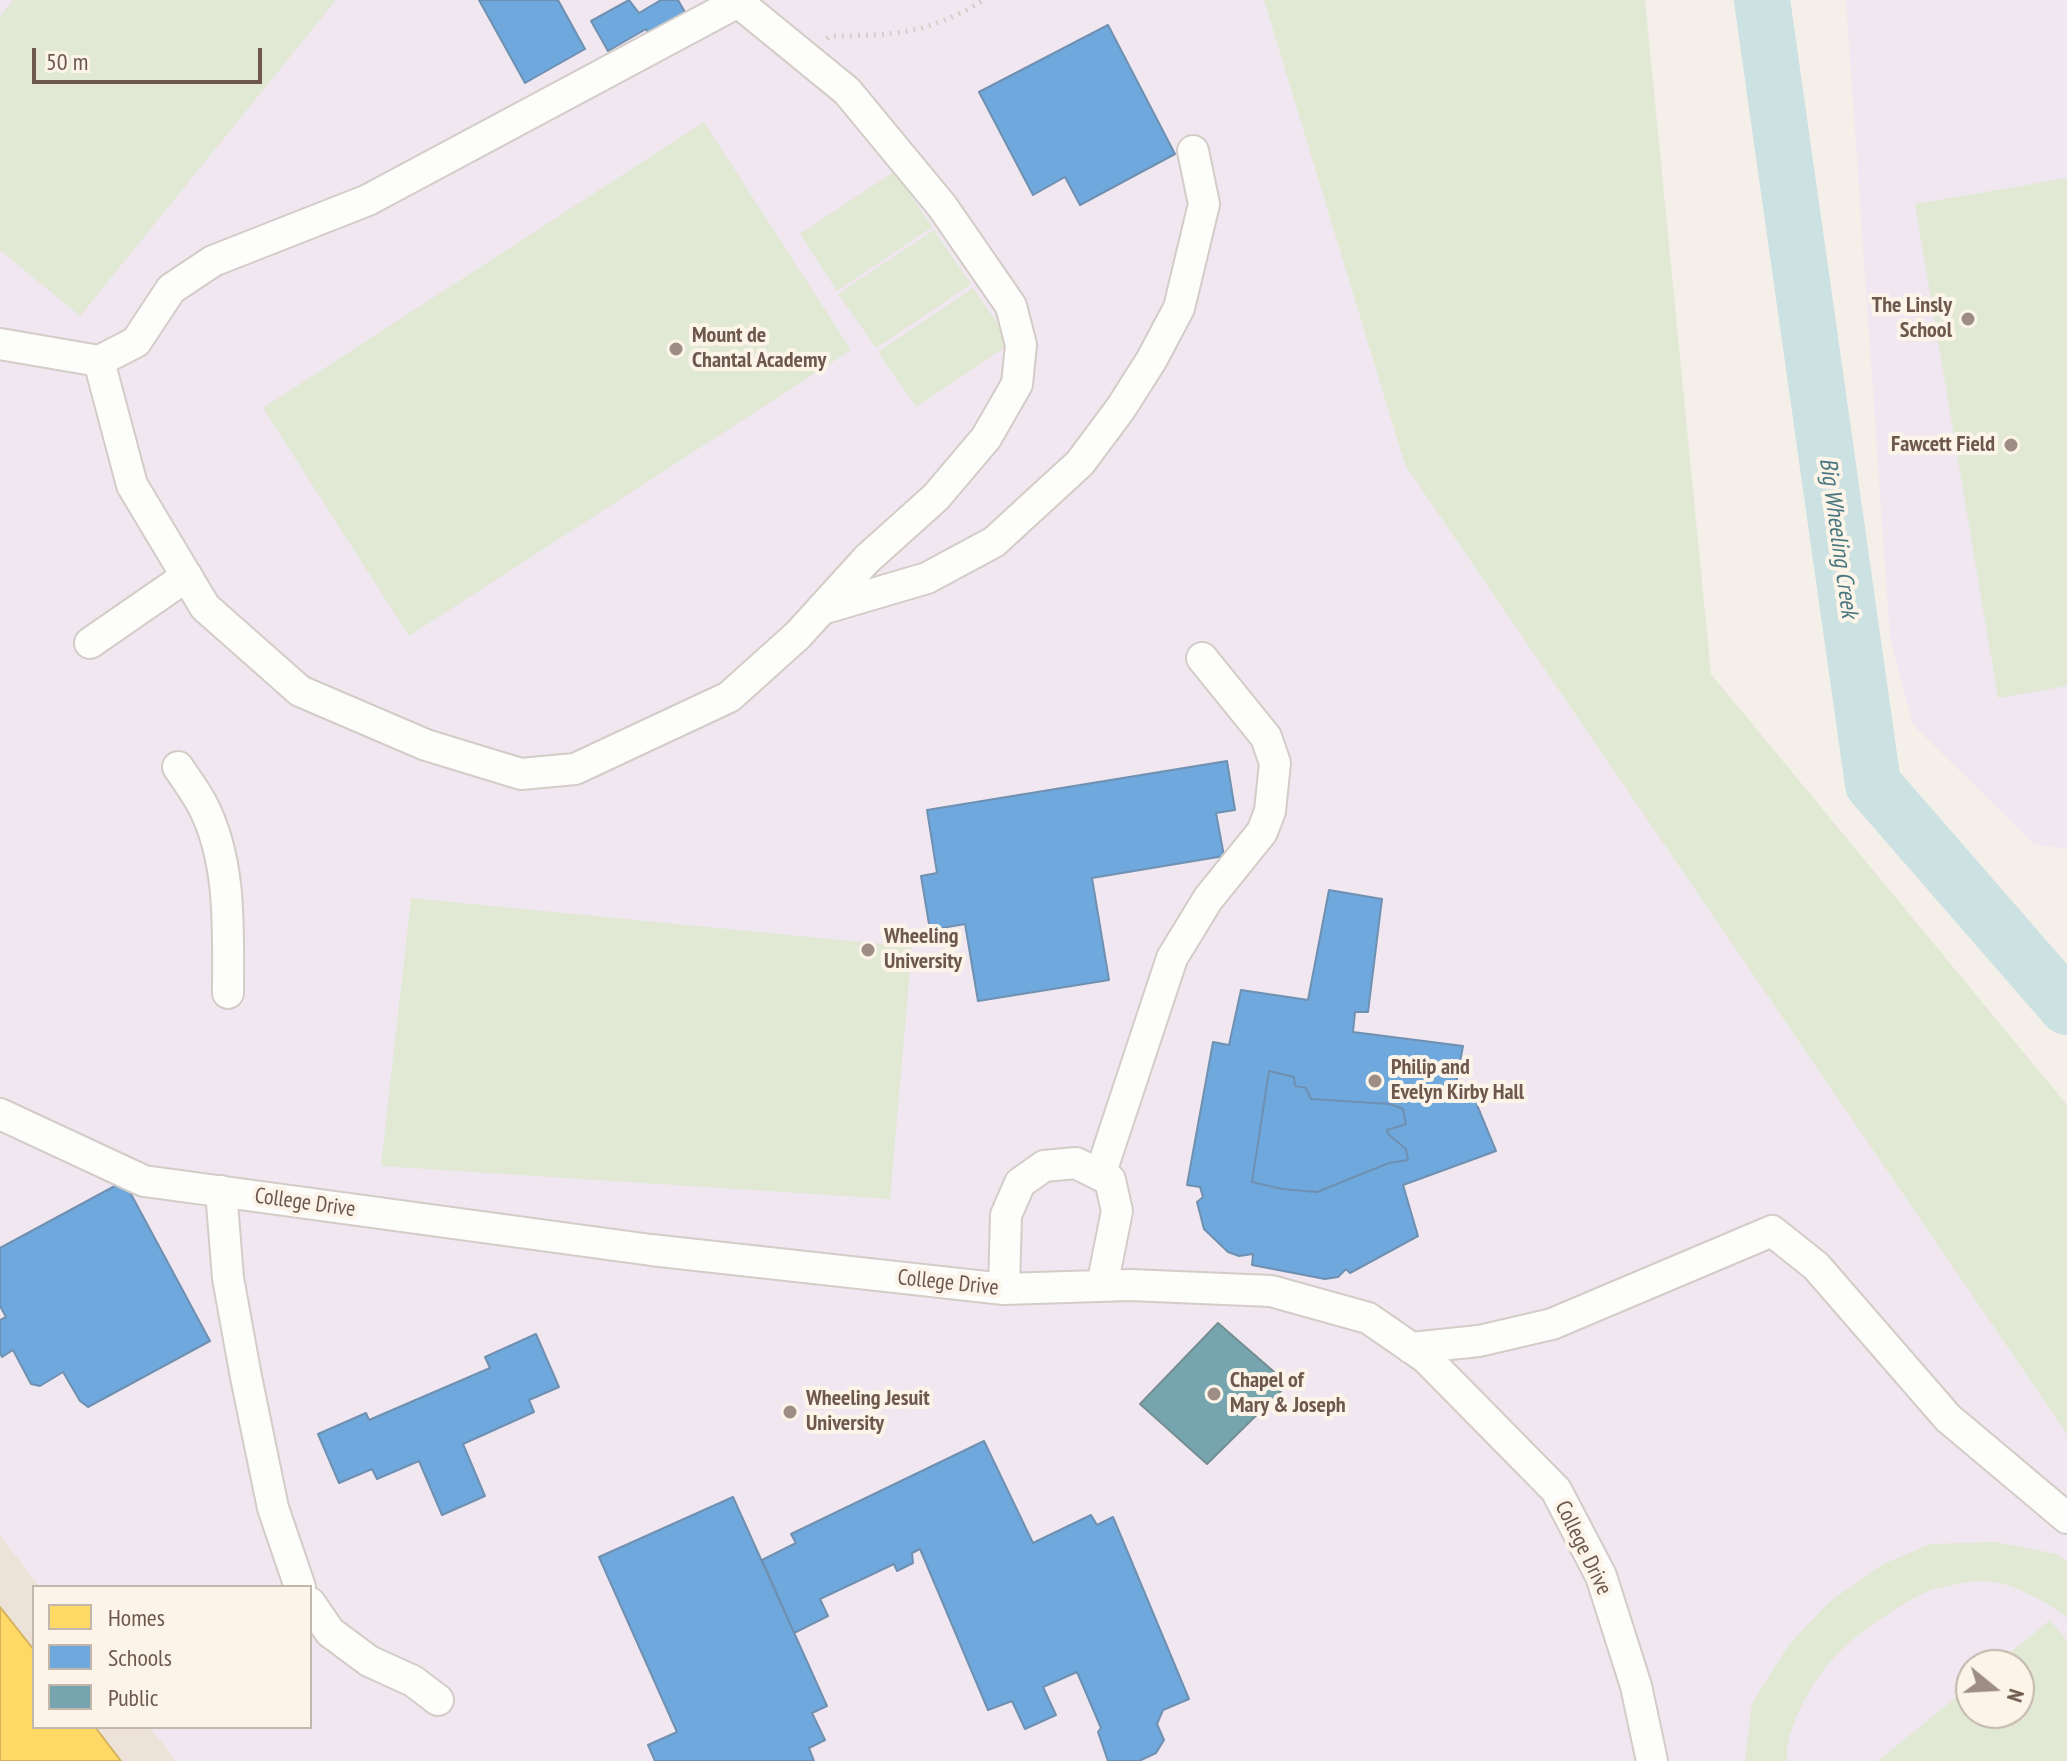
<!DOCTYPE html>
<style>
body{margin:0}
#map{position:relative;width:2067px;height:1761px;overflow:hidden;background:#f4efe9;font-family:"PT Sans Narrow",sans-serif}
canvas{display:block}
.legend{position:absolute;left:32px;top:1585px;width:280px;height:144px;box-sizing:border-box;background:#fcf4e9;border:2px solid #c3b6ab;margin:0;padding:10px 14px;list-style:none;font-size:24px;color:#6e584d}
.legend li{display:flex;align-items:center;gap:16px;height:40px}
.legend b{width:40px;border:2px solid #c3b6ab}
.north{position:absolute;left:1955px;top:1649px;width:80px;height:80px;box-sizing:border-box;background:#fcf4e9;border:2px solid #c3b6ab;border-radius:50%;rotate:108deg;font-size:22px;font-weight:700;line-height:32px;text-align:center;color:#6e584d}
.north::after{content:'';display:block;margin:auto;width:28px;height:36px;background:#9d8d84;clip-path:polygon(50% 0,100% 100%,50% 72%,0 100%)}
.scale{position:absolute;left:32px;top:48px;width:230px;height:36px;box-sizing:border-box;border:4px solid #6e584d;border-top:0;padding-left:10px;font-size:24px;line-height:28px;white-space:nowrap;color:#6e584d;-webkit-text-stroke:6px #fcf4e9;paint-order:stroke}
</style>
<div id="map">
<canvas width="2067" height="1761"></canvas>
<ul class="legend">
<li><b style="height:22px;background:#ffd966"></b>Homes</li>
<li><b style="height:22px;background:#6fa8dc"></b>Schools</li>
<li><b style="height:22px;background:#76a5af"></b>Public</li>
</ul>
<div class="north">N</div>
<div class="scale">50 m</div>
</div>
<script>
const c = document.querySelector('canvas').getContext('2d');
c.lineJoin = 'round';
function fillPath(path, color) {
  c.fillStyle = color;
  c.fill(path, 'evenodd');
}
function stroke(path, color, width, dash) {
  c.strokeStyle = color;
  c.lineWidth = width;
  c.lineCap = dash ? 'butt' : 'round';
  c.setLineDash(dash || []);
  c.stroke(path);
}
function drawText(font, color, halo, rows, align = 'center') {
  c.font = font + ' "PT Sans Narrow",sans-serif';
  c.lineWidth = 8;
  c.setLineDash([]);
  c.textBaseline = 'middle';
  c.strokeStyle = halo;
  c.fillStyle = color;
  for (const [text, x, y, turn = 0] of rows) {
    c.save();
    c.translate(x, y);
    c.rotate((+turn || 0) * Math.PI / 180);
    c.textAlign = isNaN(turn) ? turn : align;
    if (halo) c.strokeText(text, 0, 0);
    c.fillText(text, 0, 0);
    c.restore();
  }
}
const residential = new Path2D(`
 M0,1535l40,52h-6v140h116l26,34h-176z`);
const education = new Path2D(`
 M0,0h1264l141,465 662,969v327h-1891l-26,-34h160v-140h-270l-40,-52zM1971,1665h48v48h-48z
 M1846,0h221v849l-32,-4 -122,-120 -23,-87z`);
const green = new Path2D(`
 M13,0h323l-256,316 -80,-66v-234z
 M1264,0h381l66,674 356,431v329l-662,-969z
 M704,122l147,228 -442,286 -146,-228z
 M895,171l37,56 -95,64 -37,-57z
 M2067,178v508l-69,12 -83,-494z
 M934,230l37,54 -95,64 -38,-54z
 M973,288l38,55 -95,64 -38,-55z
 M411,898l501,49 -22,252 -509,-33z
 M1996,1542l61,12 10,8v55c-23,-16 -55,-35 -83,-36 -12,-1 -43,6 -55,10 -22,8 -74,44 -91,62 -23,23 -54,75 -51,108h-42l7,-58 36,-57 41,-44 54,-38 48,-20z
 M2050,1620l17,21v120h-189l93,-76v28h48v-48h-24z`);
const homes = new Path2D(`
 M0,1607l34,43v77h61l26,34h-121z`);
const schools = new Path2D(`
 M479,0h79l27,49 -60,34z
 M629,0l10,13 22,-13h17l12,21 -37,21 -7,-13 -38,22 -17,-30z
 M1108,25l67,129 -95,51 -15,-28 -32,18 -54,-103z
 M1227,761l8,49 -19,3 8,43 -132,22 17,102 -131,21 -13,-77 -35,6 -9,-54 16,-3 -10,-63z
 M1329,890l53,9 -14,113h-13l-2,20 110,14 -8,43 22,5v11l19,46 -93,34 15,51 -68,37 -4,-4 -8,8 -13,2 -73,-14 1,-11 -14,2 -11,-4 -24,-23 -7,-27 6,-5 -3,-10 -13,-2 26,-143 16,3 12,-55 67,10zM1269,1071l25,6 1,9 11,2 5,11 79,5 13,5 3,15 -19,6 1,4 18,15 2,11 -19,3 -72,29 -35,-3 -30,-7z
 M1269,1071l25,6 1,9 11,2 5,11 79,5 13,5 3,15 -19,6 1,4 18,15 2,11 -19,3 -72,29 -35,-3 -30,-7z
 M124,1181l86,160 -122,66 -8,-6 -17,-29 -23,14 -9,-2 -18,-34 -11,7 -2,-4v-33l6,-3 -6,-11v-58z
 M536,1334l23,53 -30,13 5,12 -71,32 22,52 -43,19 -23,-54 -42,18 -5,-10 -33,14 -21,-49 48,-21 3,7 121,-52 -5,-11z
 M984,1441l49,102 58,-28 6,10 16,-8 76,182 -26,11 -6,14 7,16 -8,13 -17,8h-31l-10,-29 3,-4 -24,-56 -34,15 13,28 -31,14 -13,-28 -24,9 -68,-161 -8,4 1,10 -16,8 -3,-7 -74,35 8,17 -34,17 -32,-73 34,-17 -5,-9z
 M733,1497l94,209 -15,7 13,27 -16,8 5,13h-159l-7,-16 29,-13 -78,-175z`);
const public = new Path2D(`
 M1218,1323l70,61 -81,80 -67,-60z`);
const river = new Path2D(`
 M1762,0l111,784 194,223`);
const path = new Path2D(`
 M827,39l3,-3c66,-1 95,-1 154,-36`);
const minor = new Path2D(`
 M0,344l99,17 37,-19 35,-53 42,-28 155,-61 370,-198 109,89 95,115 69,100 10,39 -4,39 -31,54 -50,59 -69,62 -69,76 -69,62 -154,72 -54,5 -95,-29 -126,-54 -95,-84 -73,-122 -33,-124
 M822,609l105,-31 67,-36 86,-79 41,-55 31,-49 27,-51 25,-104 -11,-53
 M90,643l97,-67
 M178,767c8,12 17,24 24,37 30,57 26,126 26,189
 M0,1114l144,67 507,69 353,39 126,-4 141,6 97,27 58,40 130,132 45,86 35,110 16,75
 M1100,1175l72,-217 36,-59 54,-67 8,-21 5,-48 -9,-26 -64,-79
 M221,1191l7,87 18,99 27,131 27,79
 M1004,1289l2,-74 14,-32 24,-17 32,-3 34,17 7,31 -15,75
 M1411,1348l68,-7 73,-17 220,-93 44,35 132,152 119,100
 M310,1603l20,29 39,29 44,20 25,19`);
const markers = [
 [1968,319,8,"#9d8d84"],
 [676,349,8,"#9d8d84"],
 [2011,445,8,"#9d8d84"],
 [868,950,8,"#9d8d84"],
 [1375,1081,8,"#9d8d84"],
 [1214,1394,8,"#9d8d84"],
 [790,1412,8,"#9d8d84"]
];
const poiNames = [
 ["The Linsly",1952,306,"right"],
 ["School",1952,331,"right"],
 ["Mount de",692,336],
 ["Chantal Academy",692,361],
 ["Fawcett Field",1995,445,"right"],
 ["Wheeling",884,937],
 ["University",884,962],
 ["Philip and",1391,1068],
 ["Evelyn Kirby Hall",1391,1093],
 ["Chapel of",1230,1381],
 ["Mary & Joseph",1230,1406],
 ["Wheeling Jesuit",806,1399],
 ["University",806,1424]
];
const streetNames = [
 ["College Drive",305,1203,8],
 ["College Drive",948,1283,6],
 ["College Drive",1583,1548,64]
];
const waterNames = [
 ["Big Wheeling Creek",1838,538,82]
];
fillPath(residential, '#ece2d7');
fillPath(education, '#f0e7f0');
fillPath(green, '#e1e9d5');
fillPath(homes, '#ffd966');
stroke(homes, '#d4b25e', 2);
fillPath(schools, '#6fa8dc');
stroke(schools, '#6f90b1', 2);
fillPath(public, '#76a5af');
stroke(public, '#748e92', 2);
stroke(river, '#cce1e2', 56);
stroke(minor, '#d3ccc7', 34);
stroke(path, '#d5cfca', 5, [2, 6]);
stroke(minor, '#fdfdfc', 30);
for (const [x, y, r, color] of markers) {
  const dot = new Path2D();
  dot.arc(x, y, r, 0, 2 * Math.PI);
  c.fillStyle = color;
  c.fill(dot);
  stroke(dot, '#fcf4e9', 3);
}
drawText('bold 22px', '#6e584d', '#fcf4e9', poiNames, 'left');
drawText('22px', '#6e584d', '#fcf4e9', streetNames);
drawText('italic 24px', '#4a777f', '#fcf4e9', waterNames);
</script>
